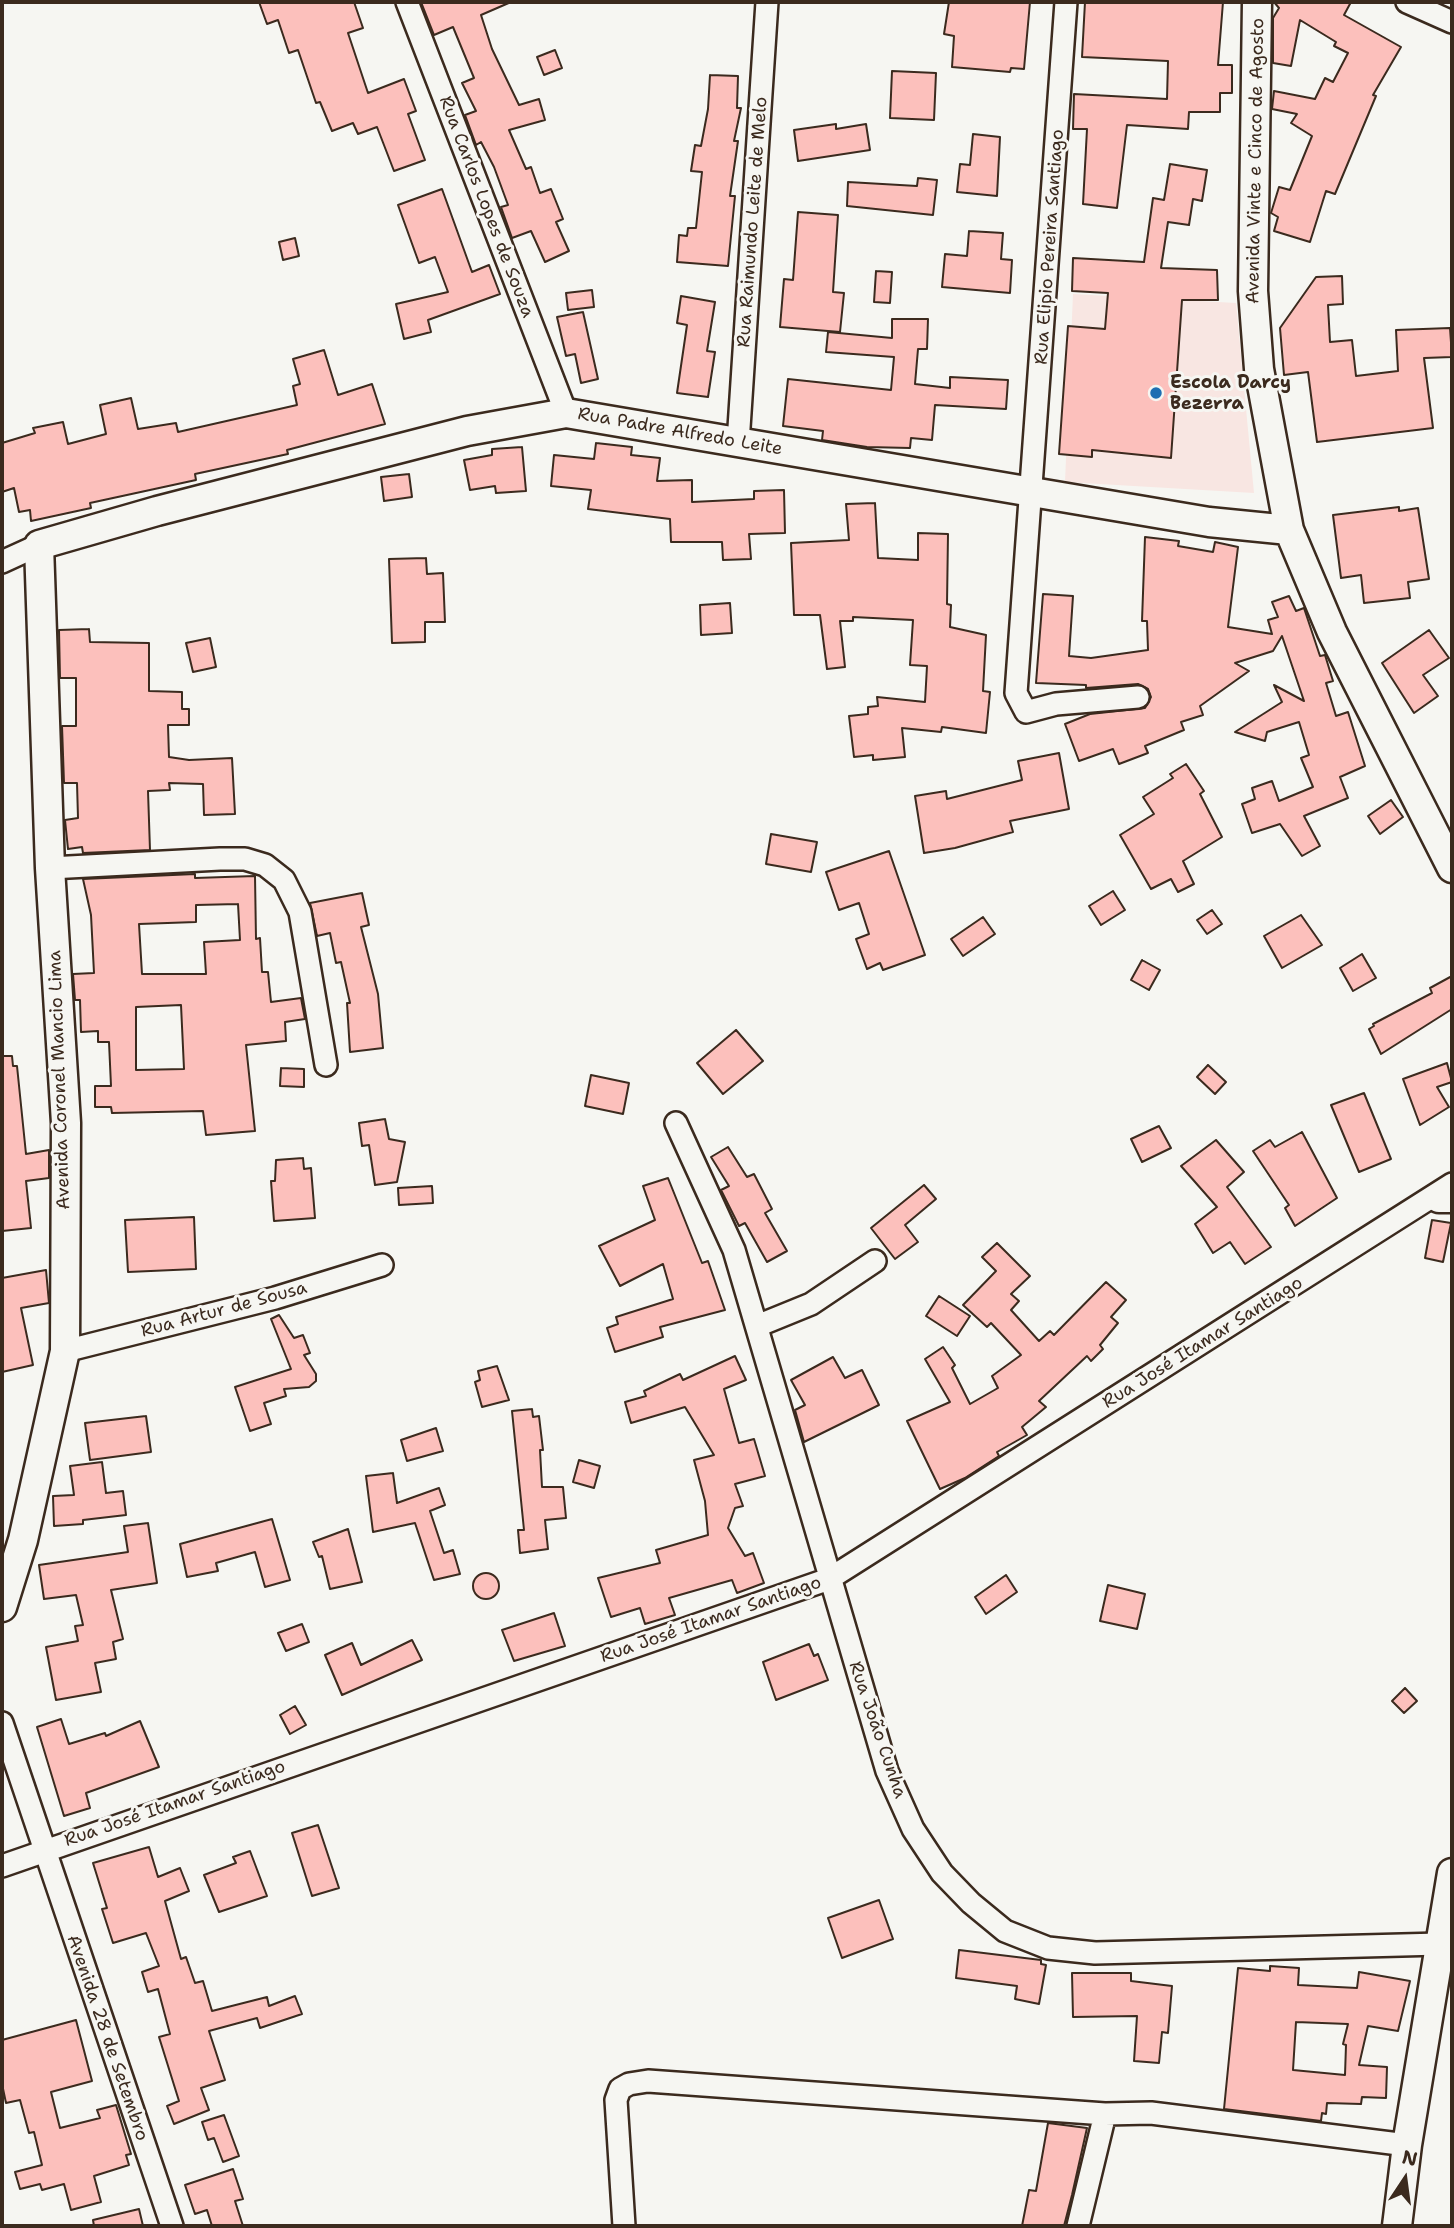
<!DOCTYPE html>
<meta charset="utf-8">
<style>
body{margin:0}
#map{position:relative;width:1454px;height:2228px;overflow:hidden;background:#f6f6f2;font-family:"Shantell Sans",sans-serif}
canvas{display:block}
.frame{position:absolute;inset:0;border:4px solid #3b2a1e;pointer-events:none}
.north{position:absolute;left:1370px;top:2144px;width:70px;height:70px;-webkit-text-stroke:5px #f6f6f2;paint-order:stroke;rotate:13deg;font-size:19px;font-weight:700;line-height:28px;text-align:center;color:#3b2a1e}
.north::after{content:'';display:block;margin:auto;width:24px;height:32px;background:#3b2a1e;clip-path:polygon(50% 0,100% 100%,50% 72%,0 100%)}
</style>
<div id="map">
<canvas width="1454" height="2228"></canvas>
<div class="frame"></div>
<div class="north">N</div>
</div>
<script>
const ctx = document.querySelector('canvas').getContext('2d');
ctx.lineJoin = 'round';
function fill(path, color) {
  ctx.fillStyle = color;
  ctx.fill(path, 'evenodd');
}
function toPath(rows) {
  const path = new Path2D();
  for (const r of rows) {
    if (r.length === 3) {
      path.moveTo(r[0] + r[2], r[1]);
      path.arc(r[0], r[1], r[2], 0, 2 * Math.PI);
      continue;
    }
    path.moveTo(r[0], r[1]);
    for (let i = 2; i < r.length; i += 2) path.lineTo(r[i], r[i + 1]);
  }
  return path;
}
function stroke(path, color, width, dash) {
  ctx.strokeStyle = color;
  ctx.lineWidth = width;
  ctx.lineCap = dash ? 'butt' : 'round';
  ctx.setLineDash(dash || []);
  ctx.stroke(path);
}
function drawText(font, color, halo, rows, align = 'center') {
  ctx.font = font + ' "Shantell Sans",sans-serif';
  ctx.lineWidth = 6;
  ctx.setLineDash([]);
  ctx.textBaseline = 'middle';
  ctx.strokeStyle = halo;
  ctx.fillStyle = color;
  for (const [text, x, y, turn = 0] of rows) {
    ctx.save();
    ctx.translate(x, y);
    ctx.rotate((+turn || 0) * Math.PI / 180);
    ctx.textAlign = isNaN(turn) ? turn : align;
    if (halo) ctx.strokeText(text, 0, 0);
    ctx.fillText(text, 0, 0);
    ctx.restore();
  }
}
fill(toPath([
 [1073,294,1236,303,1254,493,1065,482]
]), '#f8e6e2');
const building = toPath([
 [259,2,354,2,363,28,348,33,368,93,404,79,416,111,408,114,425,160,394,171,377,127,358,134,353,123,332,131,320,102,316,103,298,50,289,53,278,20,267,24,259,2],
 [421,2,511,2,481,15,492,49,519,105,539,99,545,120,509,130,526,169,531,167,540,193,551,189,563,219,556,222,569,251,545,262,531,231,512,238,501,207,508,205,494,167,481,142,476,145,465,115,476,111,462,83,474,78,453,27,434,35,421,2],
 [949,2,1030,2,1024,69,1011,68,1010,72,952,67,954,36,944,34,949,2],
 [1085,2,1223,2,1218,65,1232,65,1232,93,1220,93,1220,112,1189,112,1188,129,1127,125,1117,208,1083,204,1087,129,1073,129,1074,94,1167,99,1168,61,1082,57,1085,2],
 [1274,2,1351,2,1344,15,1401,47,1373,95,1376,96,1335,194,1326,191,1310,242,1274,231,1278,217,1271,213,1279,187,1290,190,1312,136,1291,123,1297,114,1272,109,1274,91,1315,99,1325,78,1333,82,1348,53,1334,46,1336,42,1300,20,1291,66,1273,63,1273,18,1279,8,1274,2],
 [555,50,562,68,544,75,537,57,555,50],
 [892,71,936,73,934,120,890,118,892,71],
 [710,75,738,76,737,108,741,108,734,141,738,141,730,196,735,196,728,266,677,262,679,235,687,236,688,228,696,228,702,172,691,171,695,145,701,146,708,109,710,75],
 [836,124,836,129,866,124,870,150,798,161,794,130,836,124],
 [973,134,1000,137,997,196,957,192,960,164,970,165,973,134],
 [1170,164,1207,170,1202,201,1193,199,1189,225,1168,222,1161,268,1217,270,1218,300,1182,300,1171,458,1092,450,1092,457,1059,454,1068,326,1105,329,1108,293,1072,291,1073,258,1144,262,1153,198,1164,200,1170,164],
 [918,178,937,180,933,215,847,206,848,182,917,186,918,178],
 [442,189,472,272,489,265,500,294,428,320,431,332,404,339,396,304,448,292,435,257,419,263,398,205,442,189],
 [798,212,838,215,833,292,844,293,840,332,780,327,784,279,793,280,798,212],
 [969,231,1003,233,1001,259,1012,260,1010,293,942,287,945,254,967,256,969,231],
 [295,238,299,256,283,260,279,242,295,238],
 [876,271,892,272,890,303,874,302,876,271],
 [1342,276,1343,304,1328,305,1330,342,1352,340,1356,376,1398,371,1396,330,1450,328,1452,357,1424,358,1433,428,1317,442,1308,372,1284,375,1280,328,1316,277,1342,276],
 [592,290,594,307,568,310,566,293,592,290],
 [681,296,715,302,707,351,715,352,708,397,677,393,687,325,677,323,681,296],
 [583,312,598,379,581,383,575,354,566,356,557,317,583,312],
 [892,319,928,319,927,349,918,349,915,384,950,388,950,377,1008,380,1006,409,935,405,932,440,911,438,910,448,867,447,822,440,823,431,783,426,788,379,891,390,894,357,826,352,828,332,892,338,892,319],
 [324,350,338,395,372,384,385,424,287,450,288,454,195,474,196,480,90,503,91,508,31,521,30,510,19,512,14,488,2,492,2,443,35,433,33,428,63,422,68,444,106,434,100,405,131,398,138,429,176,423,178,432,297,405,293,386,300,384,293,359,324,350],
 [596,443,632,447,631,455,660,458,657,481,692,480,692,502,754,499,754,491,784,490,785,533,749,534,751,559,723,560,722,542,671,542,670,519,588,509,591,490,551,486,554,455,594,459,596,443],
 [522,447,526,491,496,493,495,486,470,490,464,460,492,455,492,449,522,447],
 [409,474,412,497,384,501,381,477,409,474],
 [875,503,878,558,918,560,918,533,948,534,947,604,951,605,950,627,986,635,983,691,990,692,986,733,942,727,941,732,902,728,905,757,873,760,873,755,854,757,849,716,868,714,868,707,878,706,877,697,925,702,927,666,910,665,913,620,853,617,853,621,840,621,845,667,827,669,820,615,794,615,791,543,849,540,846,504,875,503],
 [1399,507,1399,511,1418,508,1429,579,1408,582,1410,598,1364,603,1361,575,1341,578,1333,515,1399,507],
 [1145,537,1179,541,1178,546,1213,552,1215,542,1238,547,1228,627,1272,634,1268,620,1278,617,1272,602,1289,596,1296,611,1304,608,1320,656,1325,655,1333,681,1326,683,1336,716,1348,712,1365,766,1340,777,1348,798,1304,816,1320,846,1302,856,1280,824,1252,833,1242,804,1255,799,1252,788,1272,781,1279,801,1313,787,1301,758,1309,755,1299,722,1267,732,1265,741,1235,732,1282,702,1274,685,1304,701,1282,636,1273,651,1235,663,1249,671,1200,706,1203,715,1181,722,1184,730,1145,746,1148,753,1119,764,1113,749,1079,761,1065,724,1090,714,1145,708,1151,697,1148,689,1138,684,1086,688,1086,685,1036,683,1043,594,1073,596,1069,656,1091,658,1148,650,1147,621,1142,621,1145,537],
 [426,558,427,574,443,573,445,622,425,622,425,642,392,643,389,559,426,558],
 [730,603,732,633,701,635,700,605,730,603],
 [89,629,90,642,149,643,149,691,182,692,182,709,189,709,189,725,168,725,169,757,189,760,232,758,235,814,204,815,203,784,169,783,170,790,148,791,150,850,83,853,82,847,68,849,65,820,78,818,77,783,64,783,62,726,76,726,76,678,60,678,59,630,89,629],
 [1429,630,1449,658,1423,675,1438,696,1414,713,1382,663,1429,630],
 [210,638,216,667,193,672,186,643,210,638],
 [1059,753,1069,809,1010,821,1013,832,955,848,924,853,915,796,946,791,947,799,1022,780,1018,761,1059,753],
 [1186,764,1204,791,1200,794,1222,837,1183,861,1194,884,1178,892,1171,879,1151,889,1120,835,1154,814,1143,797,1173,778,1170,774,1186,764],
 [1391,800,1403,817,1380,834,1368,816,1391,800],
 [771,834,817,842,811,872,766,864,771,834],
 [889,851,925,955,883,970,880,963,867,969,856,939,869,934,859,903,839,910,826,872,889,851],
 [195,874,195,878,255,876,256,939,260,938,262,972,268,972,271,1002,301,998,305,1019,285,1022,286,1041,246,1045,255,1131,206,1135,203,1111,112,1113,111,1107,95,1107,95,1086,111,1086,109,1042,98,1042,98,1031,81,1032,80,1000,75,1000,73,974,94,973,91,915,83,879,195,874],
 [238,904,240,940,204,942,206,974,142,974,139,924,196,922,196,905,238,904],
 [181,1005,184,1069,136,1070,136,1007,181,1005],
 [1113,891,1125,910,1101,925,1089,906,1113,891],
 [362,893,369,925,361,927,378,994,383,1048,350,1052,347,1003,350,1003,341,962,336,963,330,933,317,936,310,903,362,893],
 [1212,910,1222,924,1207,934,1197,920,1212,910],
 [1301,915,1322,945,1282,968,1264,936,1301,915],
 [983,917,995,934,963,956,951,939,983,917],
 [1362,954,1376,978,1353,991,1340,968,1362,954],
 [1142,960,1160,970,1149,990,1131,980,1142,960],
 [1452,976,1452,1009,1381,1054,1369,1029,1374,1026,1373,1024,1432,993,1430,988,1452,976],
 [736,1030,763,1061,723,1094,697,1063,736,1030],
 [2,1056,12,1056,13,1066,17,1066,26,1154,49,1150,49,1178,26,1181,31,1228,2,1231,2,1056],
 [1447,1063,1452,1082,1437,1087,1449,1107,1420,1125,1403,1079,1447,1063],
 [1208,1065,1226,1082,1215,1094,1197,1077,1208,1065],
 [281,1068,304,1069,304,1087,280,1086,281,1068],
 [591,1075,629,1083,623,1114,585,1106,591,1075],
 [1364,1093,1391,1159,1359,1172,1331,1105,1364,1093],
 [385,1119,389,1139,405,1142,397,1182,375,1185,369,1145,362,1146,359,1123,385,1119],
 [1159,1126,1171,1148,1142,1162,1131,1139,1159,1126],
 [1302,1132,1337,1198,1295,1226,1285,1208,1289,1205,1253,1151,1270,1140,1275,1147,1302,1132],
 [1216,1140,1244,1172,1227,1187,1271,1247,1245,1264,1230,1242,1213,1253,1195,1224,1217,1207,1181,1166,1216,1140],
 [728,1147,747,1177,754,1174,772,1209,765,1213,787,1251,767,1262,745,1223,739,1226,721,1190,729,1186,711,1157,728,1147],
 [303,1158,304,1169,311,1168,315,1218,274,1221,271,1181,275,1181,276,1160,303,1158],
 [668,1178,702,1263,708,1261,725,1310,660,1327,663,1337,615,1352,607,1328,618,1324,616,1317,673,1299,663,1264,620,1286,599,1246,655,1220,643,1186,668,1178],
 [924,1185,936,1199,905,1225,918,1242,895,1259,871,1228,924,1185],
 [432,1186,433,1203,399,1205,398,1188,432,1186],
 [194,1217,196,1269,128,1272,125,1220,194,1217],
 [1432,1220,1451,1223,1443,1262,1425,1258,1432,1220],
 [997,1243,1030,1276,1011,1294,1019,1301,1011,1310,1039,1341,1050,1331,1054,1335,1106,1282,1126,1300,1111,1317,1118,1323,1100,1345,1103,1349,1091,1361,1087,1356,1039,1401,1046,1407,1022,1427,1027,1435,997,1452,999,1456,965,1478,940,1489,907,1421,950,1402,925,1359,943,1347,955,1365,952,1368,970,1404,998,1388,992,1376,1021,1355,991,1323,987,1327,963,1305,996,1271,982,1257,997,1243],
 [46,1270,49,1303,21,1308,33,1365,2,1372,2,1278,46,1270],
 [939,1296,970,1316,957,1336,926,1316,939,1296],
 [279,1315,294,1338,303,1335,310,1353,304,1355,316,1374,316,1381,309,1387,284,1389,286,1396,264,1403,271,1424,250,1431,235,1387,291,1369,271,1319,279,1315],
 [735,1356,746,1380,724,1389,739,1443,754,1439,765,1476,735,1484,743,1506,735,1508,728,1528,745,1556,753,1553,764,1583,737,1593,732,1580,669,1598,675,1615,645,1624,640,1608,611,1617,598,1578,660,1563,656,1550,708,1535,705,1501,694,1460,714,1455,685,1407,631,1423,625,1402,646,1396,644,1391,680,1374,683,1380,735,1356],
 [833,1357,845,1378,862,1370,879,1405,804,1442,795,1410,805,1405,791,1380,833,1357],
 [497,1366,509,1400,482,1407,475,1382,480,1380,478,1371,497,1366],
 [532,1409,533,1417,539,1416,543,1450,540,1450,542,1487,563,1487,566,1518,545,1520,548,1549,520,1553,518,1530,524,1530,512,1411,532,1409],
 [146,1416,151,1452,90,1460,85,1423,146,1416],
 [436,1428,443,1451,407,1461,401,1440,436,1428],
 [579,1460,600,1466,594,1488,573,1482,579,1460],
 [102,1462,106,1493,123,1491,126,1515,83,1520,83,1524,54,1526,53,1496,74,1495,70,1466,102,1462],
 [393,1473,397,1503,439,1488,445,1505,430,1511,444,1553,453,1550,460,1574,434,1580,415,1523,373,1532,366,1476,393,1473],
 [272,1519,290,1580,265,1587,255,1552,216,1563,218,1571,187,1577,180,1544,272,1519],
 [148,1523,157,1583,111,1590,123,1639,113,1642,116,1659,95,1663,101,1692,56,1700,46,1647,78,1641,75,1626,83,1625,76,1595,44,1599,39,1565,128,1552,124,1526,148,1523],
 [348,1529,362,1582,330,1589,322,1556,319,1557,313,1542,348,1529],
 [486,1586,13],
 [1006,1575,1017,1592,986,1614,975,1597,1006,1575],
 [1108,1585,1145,1594,1137,1629,1100,1621,1108,1585],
 [554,1613,565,1646,514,1661,502,1630,554,1613],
 [302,1624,309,1642,286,1651,278,1633,302,1624],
 [412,1640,422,1660,342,1695,325,1655,352,1643,361,1665,412,1640],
 [809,1644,814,1656,818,1654,828,1680,776,1700,763,1662,809,1644],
 [1405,1688,1417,1701,1404,1713,1392,1701,1405,1688],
 [295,1706,306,1725,290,1734,280,1715,295,1706],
 [61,1719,69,1744,105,1733,106,1736,140,1721,159,1767,86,1793,90,1808,64,1816,37,1727,61,1719],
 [318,1825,339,1888,312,1896,292,1833,318,1825],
 [149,1847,158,1877,180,1868,189,1891,165,1901,181,1959,186,1957,195,1983,203,1981,212,2011,267,1997,269,2006,295,1996,302,2014,260,2028,257,2018,209,2031,225,2080,201,2088,209,2110,174,2124,167,2106,179,2101,159,2037,170,2034,158,1989,148,1992,142,1972,159,1966,146,1933,113,1943,102,1909,107,1908,93,1863,149,1847],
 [250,1851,267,1896,219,1912,204,1875,236,1863,233,1857,250,1851],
 [879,1900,893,1939,842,1958,828,1918,879,1900],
 [959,1950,1041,1960,1041,1964,1046,1965,1039,2004,1015,1999,1017,1986,956,1978,959,1950],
 [1270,1966,1299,1968,1298,1985,1357,1988,1359,1972,1410,1981,1398,2031,1368,2026,1359,2065,1387,2067,1386,2098,1362,2097,1361,2104,1327,2103,1326,2114,1322,2113,1321,2121,1224,2109,1238,1968,1270,1971,1270,1966],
 [1296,2022,1348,2024,1343,2044,1346,2045,1345,2075,1293,2070,1296,2022],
 [1072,1973,1131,1973,1131,1981,1172,1986,1168,2033,1162,2032,1159,2063,1134,2061,1137,2016,1073,2017,1072,1973],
 [76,2020,92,2081,51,2092,60,2128,100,2118,97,2110,116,2105,131,2154,126,2155,129,2165,94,2176,101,2202,71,2210,64,2184,42,2190,40,2184,20,2189,15,2172,42,2165,34,2132,29,2133,20,2100,6,2103,2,2084,2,2040,76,2020],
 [224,2115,239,2156,223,2162,214,2138,208,2140,202,2122,224,2115],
 [1048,2123,1087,2128,1072,2195,1064,2226,1022,2226,1029,2190,1036,2191,1048,2123],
 [233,2169,243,2199,235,2201,243,2226,212,2226,207,2210,195,2214,185,2185,233,2169],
 [139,2209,143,2226,94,2226,93,2220,139,2209]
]);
fill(building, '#fcc0bc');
stroke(building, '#3b2a1e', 2);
const street = toPath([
 [407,2,566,413],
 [1066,2,1016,693,1026,712,1056,704,1138,697],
 [1407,2,1452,22],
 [738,443,767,2],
 [2,562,39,545],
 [50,868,220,859,245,859,265,865,284,880,300,912,326,1065],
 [676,1123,734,1250,887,1771,913,1829,942,1873,971,1903,1005,1931,1048,1948,1095,1953,1440,1944],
 [757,1326,811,1304,875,1261],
 [65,1351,275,1298,382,1265],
 [2,1723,172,2226],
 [2,1866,829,1579,1452,1184],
 [624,2226,616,2100,620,2089,629,2084,648,2081,1105,2114],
 [1078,2226,1105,2114,1151,2113,1407,2145]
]);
const secondary = toPath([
 [1257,2,1253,291,1259,369,1289,530,1332,632,1452,868],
 [1439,1198,1452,1198],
 [2,1607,23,1540,65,1351,66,1123,50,868,39,545,157,511,467,431,566,413,1209,522,1289,530],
 [1397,2226,1407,2145,1452,1873]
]);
stroke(street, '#3b2a1e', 26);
stroke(secondary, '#3b2a1e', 33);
stroke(street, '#f6f6f2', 21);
stroke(secondary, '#f6f6f2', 28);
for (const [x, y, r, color] of [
 [1156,393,7,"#1f6fb2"]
]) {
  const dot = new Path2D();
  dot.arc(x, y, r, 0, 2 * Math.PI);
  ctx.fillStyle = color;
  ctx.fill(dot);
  stroke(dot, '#f6f6f2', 2.5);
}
drawText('18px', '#3b2a1e', '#f6f6f2', [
 ["Avenida Vinte e Cinco de Agosto",1256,161,-89],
 ["Rua Carlos Lopes de Souza",486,207,69],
 ["Rua Raimundo Leite de Melo",753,222,-86],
 ["Rua Elipio Pereira Santiago",1050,247,-86],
 ["Rua Padre Alfredo Leite",680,432,10],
 ["Avenida Coronel Mancio Lima",60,1080,-92],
 ["Rua Artur de Sousa",224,1310,-15],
 ["Rua José Itamar Santiago",1203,1343,-32],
 ["Rua José Itamar Santiago",711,1620,-19],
 ["Rua João Cunha",877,1730,71],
 ["Rua José Itamar Santiago",175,1804,-19],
 ["Avenida 28 de Setembro",107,2038,71]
]);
drawText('bold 18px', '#3b2a1e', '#f6f6f2', [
 ["Escola Darcy",1170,383],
 ["Bezerra",1170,404]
], 'left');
</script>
